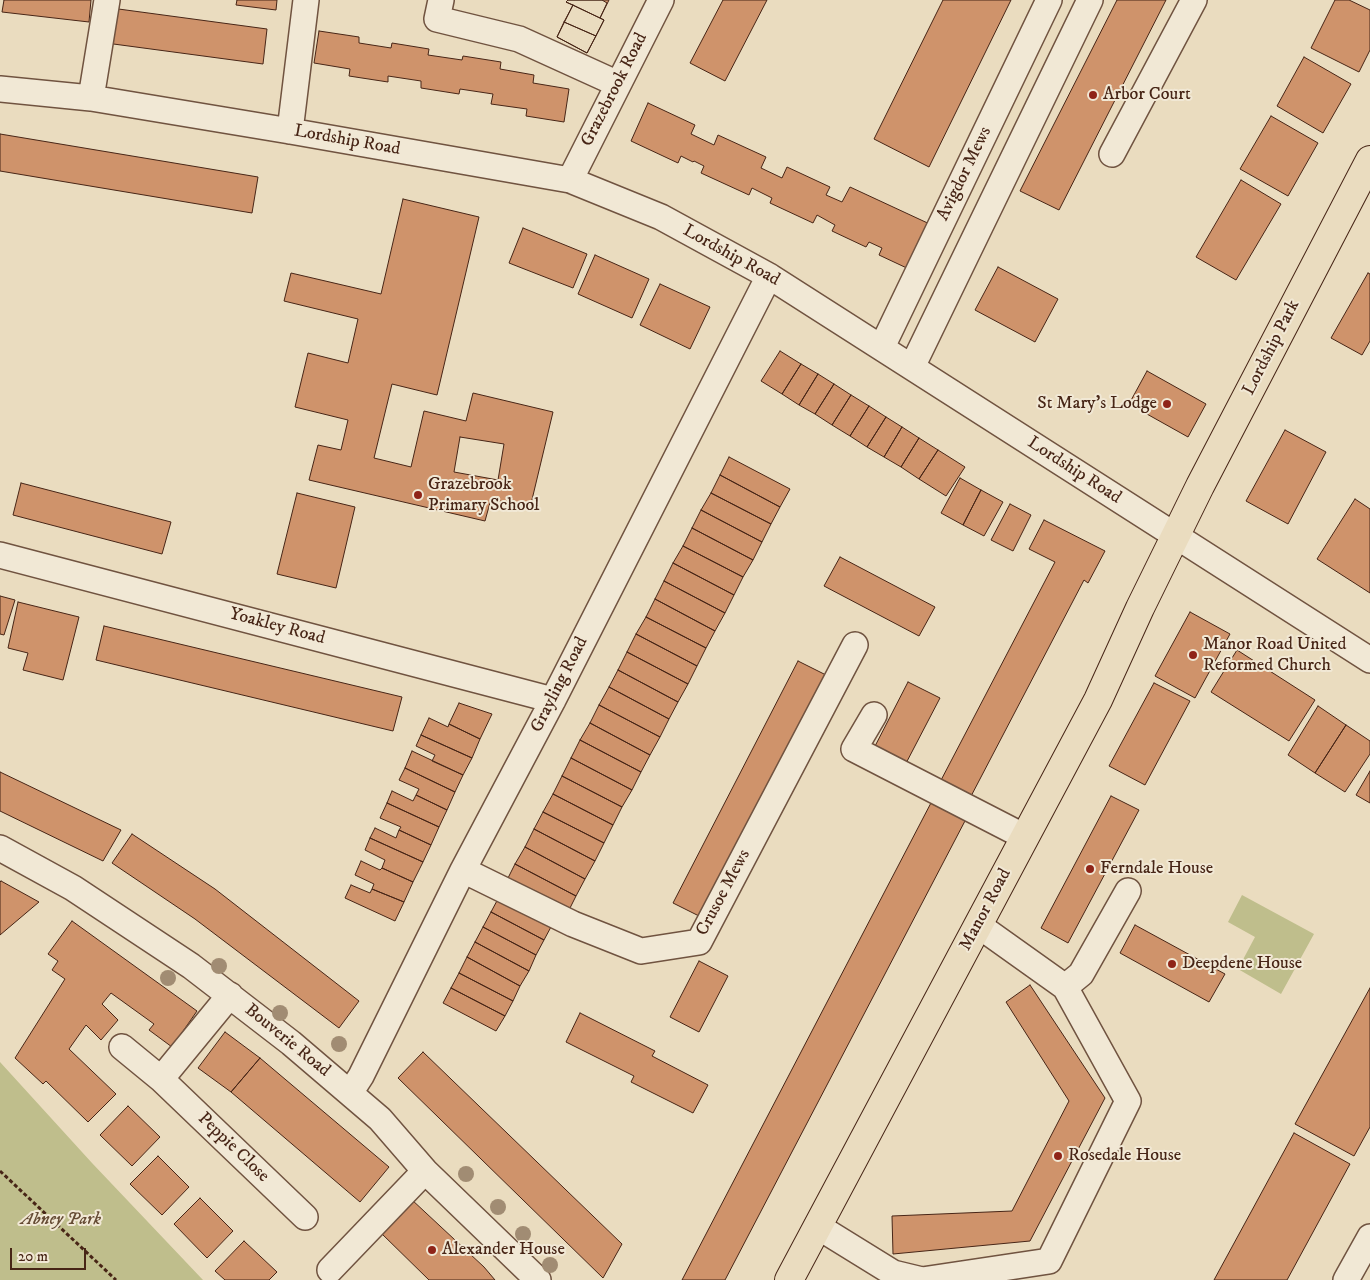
<!DOCTYPE html>
<style>
body{margin:0}
#map{position:relative;width:1370px;height:1280px;overflow:hidden;background:#eadcbf;font-family:"IM FELL DW Pica",serif}
canvas{display:block}
.scale{position:absolute;left:10px;top:1248px;width:76px;height:22px;box-sizing:border-box;border:2px solid #472516;border-top:0;padding-left:6px;font-size:15px;line-height:18px;white-space:nowrap;color:#472516;-webkit-text-stroke:4px #f1e8d5;paint-order:stroke}
</style>
<div id="map">
<canvas width="1370" height="1280"></canvas>
<div class="scale">20 m</div>
</div>
<script>
const ctx = document.querySelector('canvas').getContext('2d');
ctx.lineJoin = 'round';
function fill(path, color) {
  ctx.fillStyle = color;
  ctx.fill(path, 'evenodd');
}
function toPath(rows) {
  const path = new Path2D();
  for (const r of rows) {
    path.moveTo(r[0], r[1]);
    for (let i = 2; i < r.length; i += 2) path.lineTo(r[i], r[i + 1]);
  }
  return path;
}
function stroke(path, color, width, dash) {
  ctx.strokeStyle = color;
  ctx.lineWidth = width;
  ctx.lineCap = dash ? 'butt' : 'round';
  ctx.setLineDash(dash || []);
  ctx.stroke(path);
}
function drawText(font, color, halo, rows, align = 'center') {
  ctx.font = font + ' "IM FELL DW Pica",serif';
  ctx.lineWidth = 4;
  ctx.setLineDash([]);
  ctx.textBaseline = 'middle';
  ctx.strokeStyle = halo;
  ctx.fillStyle = color;
  for (const [text, x, y, turn = 0] of rows) {
    ctx.save();
    ctx.translate(x, y);
    ctx.rotate((+turn || 0) * Math.PI / 180);
    ctx.textAlign = isNaN(turn) ? turn : align;
    if (halo) ctx.strokeText(text, 0, 0);
    ctx.fillText(text, 0, 0);
    ctx.restore();
  }
}
fill(toPath([
 [1242,895,1314,934,1281,994,1238,969,1255,937,1228,922],
 [0,1062,92,1163,203,1280,0,1280]
]), '#bfbe8c');
const building = toPath([
 [4,0,91,0,89,22,2,12,4,0],
 [237,0,277,0,276,10,236,5,237,0],
 [568,0,609,0,600,18,604,20,587,53,557,37,573,5,566,2,568,0],
 [568,0,602,0,607,3,600,18,566,2,568,0],
 [723,0,767,0,725,81,690,63,723,0],
 [943,0,1011,0,929,167,874,139,943,0],
 [1117,0,1166,0,1059,210,1020,191,1117,0],
 [1335,0,1349,0,1370,10,1370,50,1359,72,1311,48,1335,0],
 [573,5,604,20,596,36,564,22,573,5],
 [111,8,267,29,263,64,106,43,111,8],
 [564,22,596,36,587,53,557,37,564,22],
 [319,31,359,37,359,43,391,48,392,43,429,49,428,55,462,60,463,56,501,62,500,69,534,75,533,83,569,89,564,122,526,116,527,109,491,104,493,94,460,89,459,94,421,88,421,81,388,76,388,82,349,76,350,69,314,63,319,31],
 [1304,57,1351,84,1323,133,1277,106,1304,57],
 [648,103,695,125,691,134,714,145,718,135,766,157,761,168,782,178,787,167,830,187,826,195,842,202,850,187,934,226,911,270,879,255,882,248,869,242,866,247,832,231,835,225,817,215,813,223,770,203,772,198,752,188,749,195,701,173,704,166,694,161,693,162,681,156,678,163,631,141,648,103],
 [1271,116,1318,143,1288,196,1240,169,1271,116],
 [0,134,258,177,252,213,0,171,0,134],
 [1241,180,1281,204,1236,280,1196,257,1241,180],
 [403,199,479,217,437,395,392,384,374,458,411,467,424,411,466,421,473,393,553,412,530,508,491,499,485,521,309,480,318,445,341,450,348,420,295,407,308,353,348,363,358,319,284,301,291,273,381,294,403,199],
 [460,437,504,444,498,480,454,472,460,437],
 [523,228,587,254,573,288,509,263,523,228],
 [595,255,649,279,632,318,578,294,595,255],
 [998,267,1058,299,1035,342,975,310,998,267],
 [1368,273,1370,274,1370,341,1362,355,1331,338,1368,273],
 [660,284,710,307,690,349,640,325,660,284],
 [780,351,801,364,782,394,761,381,780,351],
 [801,364,818,374,799,405,782,394,801,364],
 [1147,371,1206,404,1188,437,1129,404,1147,371],
 [818,374,834,384,815,414,799,405,818,374],
 [834,384,851,395,832,425,815,414,834,384],
 [851,395,869,406,850,436,832,425,851,395],
 [869,406,886,417,867,447,850,436,869,406],
 [886,417,902,427,884,457,867,447,886,417],
 [902,427,919,438,901,467,884,457,902,427],
 [1285,430,1326,452,1288,524,1246,501,1285,430],
 [919,438,938,450,919,479,901,467,919,438],
 [938,450,965,467,946,496,919,479,938,450],
 [729,457,790,489,780,507,720,475,729,457],
 [720,475,780,507,771,524,711,493,720,475],
 [960,478,981,490,963,525,941,513,960,478],
 [21,483,171,522,162,554,13,515,21,483],
 [981,490,1003,502,984,536,963,525,981,490],
 [297,493,355,507,336,588,277,574,297,493],
 [711,493,771,524,762,542,701,510,711,493],
 [1355,499,1370,509,1370,593,1317,559,1355,499],
 [1010,504,1031,515,1013,551,991,540,1010,504],
 [701,510,762,542,753,560,692,528,701,510],
 [1044,520,1105,551,1088,583,1084,580,969,800,939,784,1055,562,1029,549,1044,520],
 [692,528,753,560,743,577,683,546,692,528],
 [683,546,743,577,734,595,673,563,683,546],
 [840,557,935,607,919,636,824,586,840,557],
 [673,563,734,595,725,613,664,581,673,563],
 [664,581,725,613,715,631,655,599,664,581],
 [0,596,15,600,4,635,0,634,0,596],
 [655,599,715,631,706,648,646,617,655,599],
 [18,602,79,617,63,680,23,670,28,653,8,648,18,602],
 [1190,612,1230,634,1195,698,1155,676,1190,612],
 [646,617,706,648,697,666,636,634,646,617],
 [104,626,402,697,393,731,96,660,104,626],
 [636,634,697,666,688,684,627,652,636,634],
 [1237,650,1315,700,1289,741,1211,692,1237,650],
 [627,652,688,684,678,702,618,670,627,652],
 [798,661,826,675,701,917,673,903,798,661],
 [618,670,678,702,669,719,609,687,618,670],
 [908,682,940,698,903,769,872,752,908,682],
 [1154,683,1190,701,1145,785,1109,766,1154,683],
 [609,687,669,719,660,737,599,705,609,687],
 [459,703,492,714,480,739,449,724,459,703],
 [599,705,660,737,650,755,590,723,599,705],
 [1318,706,1346,725,1315,773,1288,755,1318,706],
 [429,718,448,727,449,724,480,739,472,758,421,735,429,718],
 [590,723,650,755,641,772,580,740,590,723],
 [1346,725,1370,741,1370,754,1345,792,1315,773,1346,725],
 [421,735,472,758,463,775,432,761,435,755,416,746,421,735],
 [580,740,641,772,632,790,571,758,580,740],
 [412,751,463,775,455,792,405,768,412,751],
 [571,758,632,790,622,807,562,776,571,758],
 [405,768,455,792,447,810,416,795,419,789,399,780,405,768],
 [1370,771,1370,803,1356,795,1370,771],
 [0,772,121,830,103,861,0,811,0,772],
 [562,776,622,807,613,825,553,794,562,776],
 [392,791,413,801,416,795,447,810,439,827,387,803,392,791],
 [553,794,613,825,604,843,543,812,553,794],
 [1111,796,1139,810,1068,943,1041,928,1111,796],
 [932,801,966,819,725,1280,682,1280,932,801],
 [387,803,439,827,431,845,399,830,401,827,380,818,387,803],
 [543,812,604,843,595,861,534,829,543,812],
 [375,828,396,838,399,830,431,845,423,862,370,838,375,828],
 [534,829,595,861,585,879,525,847,534,829],
 [132,834,215,889,359,1001,339,1028,195,919,112,863,132,834],
 [370,838,423,862,413,882,382,868,385,860,365,850,370,838],
 [525,847,585,879,576,896,515,864,525,847],
 [361,861,380,870,382,868,413,882,404,902,372,889,374,884,355,875,361,861],
 [515,864,576,896,567,914,506,882,515,864],
 [1,881,39,902,0,935,0,882,1,881],
 [351,885,370,893,372,889,404,902,395,921,345,898,351,885],
 [499,897,552,925,544,940,491,912,499,897],
 [491,912,544,940,536,955,483,927,491,912],
 [72,921,197,1011,172,1047,149,1030,154,1024,111,993,102,1004,118,1020,101,1040,86,1025,69,1049,116,1094,88,1122,46,1081,43,1084,15,1058,65,979,52,970,58,961,48,954,72,921],
 [1135,925,1225,974,1209,1002,1120,953,1135,925],
 [483,927,536,955,529,971,475,942,483,927],
 [475,942,529,971,520,986,467,957,475,942],
 [467,957,520,986,513,1001,459,973,467,957],
 [699,961,728,976,699,1032,670,1017,699,961],
 [459,973,513,1001,505,1016,451,988,459,973],
 [1030,985,1105,1098,1030,1241,893,1254,892,1216,1012,1211,1069,1101,1006,1002,1030,985],
 [451,988,505,1016,496,1031,443,1003,451,988],
 [1370,988,1370,1127,1354,1156,1295,1124,1370,988],
 [580,1013,655,1051,652,1056,708,1085,693,1113,631,1082,634,1076,566,1042,580,1013],
 [225,1032,260,1058,231,1092,198,1068,225,1032],
 [423,1052,622,1244,603,1278,398,1078,423,1052],
 [260,1058,389,1167,360,1202,231,1092,260,1058],
 [128,1106,160,1137,132,1166,100,1135,128,1106],
 [1294,1133,1350,1164,1287,1280,1214,1280,1294,1133],
 [158,1156,189,1187,162,1215,130,1184,158,1156],
 [200,1198,233,1231,207,1258,174,1224,200,1198],
 [411,1199,484,1267,495,1280,429,1280,380,1232,411,1199],
 [244,1241,277,1272,269,1280,225,1280,215,1271,244,1241]
]);
fill(building, '#cf936b');
stroke(building, '#472516', 1);
const minor = toPath([
 [441,0,437,19,519,39,618,84],
 [0,89,91,98,290,131,570,180,661,217,769,276,1370,660],
 [91,98,107,0],
 [290,131,306,0],
 [1112,154,1194,0],
 [570,180,661,0],
 [882,347,1049,0],
 [912,367,1090,0],
 [0,555,553,700],
 [874,715,854,749,1025,837],
 [0,848,73,888,191,966,291,1043,380,1119,425,1171,538,1280],
 [463,870,573,924,641,951,699,942,855,645],
 [1065,987,1081,974,1128,891],
 [122,1047,161,1079,305,1217],
 [161,1079,230,995],
 [350,1093,361,1076,463,870,553,700,769,276],
 [817,1226,893,1273,922,1280,1049,1261,1128,1101,1065,987,978,925],
 [330,1270,425,1171],
 [1346,1280,1370,1237]
]);
const major = toPath([
 [789,1280,1098,700,1140,608,1200,486,1370,160]
]);
stroke(minor, '#705340', 28);
stroke(major, '#472516', 30);
stroke(toPath([
 [0,1171,116,1280]
]), '#472516', 3, [4, 2.5]);
stroke(minor, '#f1e8d5', 25);
stroke(major, '#eadcbf', 28);
ctx.fillStyle = '#a18c73';
for (const [x, y] of [
 [219,966],
 [168,978],
 [280,1013],
 [339,1044],
 [466,1174],
 [498,1207],
 [523,1234],
 [550,1265]
]) {
  ctx.beginPath();
  ctx.arc(x, y, 8, 0, 2 * Math.PI);
  ctx.fill();
}
for (const [x, y, r, color] of [
 [1093,95,5,"#8f2418"],
 [1167,404,5,"#8f2418"],
 [418,495,5,"#8f2418"],
 [1193,655,5,"#8f2418"],
 [1090,869,5,"#8f2418"],
 [1172,964,5,"#8f2418"],
 [1058,1156,5,"#8f2418"],
 [432,1250,5,"#8f2418"]
]) {
  const dot = new Path2D();
  dot.arc(x, y, r, 0, 2 * Math.PI);
  ctx.fillStyle = color;
  ctx.fill(dot);
  stroke(dot, '#f1e8d5', 2);
}
drawText('18px', '#472516', '#f1e8d5', [
 ["Grazebrook Road",615,90,-63],
 ["Lordship Road",347,141,10],
 ["Avigdor Mews",965,174,-64],
 ["Lordship Road",731,256,29],
 ["Lordship Park",1272,348,-63],
 ["Lordship Road",1074,471,33],
 ["Yoakley Road",277,627,15],
 ["Grayling Road",560,685,-63],
 ["Crusoe Mews",724,893,-62],
 ["Manor Road",986,910,-62],
 ["Bouverie Road",287,1041,39],
 ["Peppie Close",233,1148,44]
]);
drawText('18px', '#472516', '#f1e8d5', [
 ["Arbor Court",1103,95],
 ["St Mary's Lodge",1157,404,"right"],
 ["Grazebrook",428,485],
 ["Primary School",428,506],
 ["Manor Road United",1203,645],
 ["Reformed Church",1203,666],
 ["Ferndale House",1100,869],
 ["Deepdene House",1182,964],
 ["Rosedale House",1068,1156],
 ["Alexander House",442,1250]
], 'left');
drawText('italic 18px', '#654b34', '#f1e8d5', [
 ["Abney Park",61,1220]
]);
</script>
